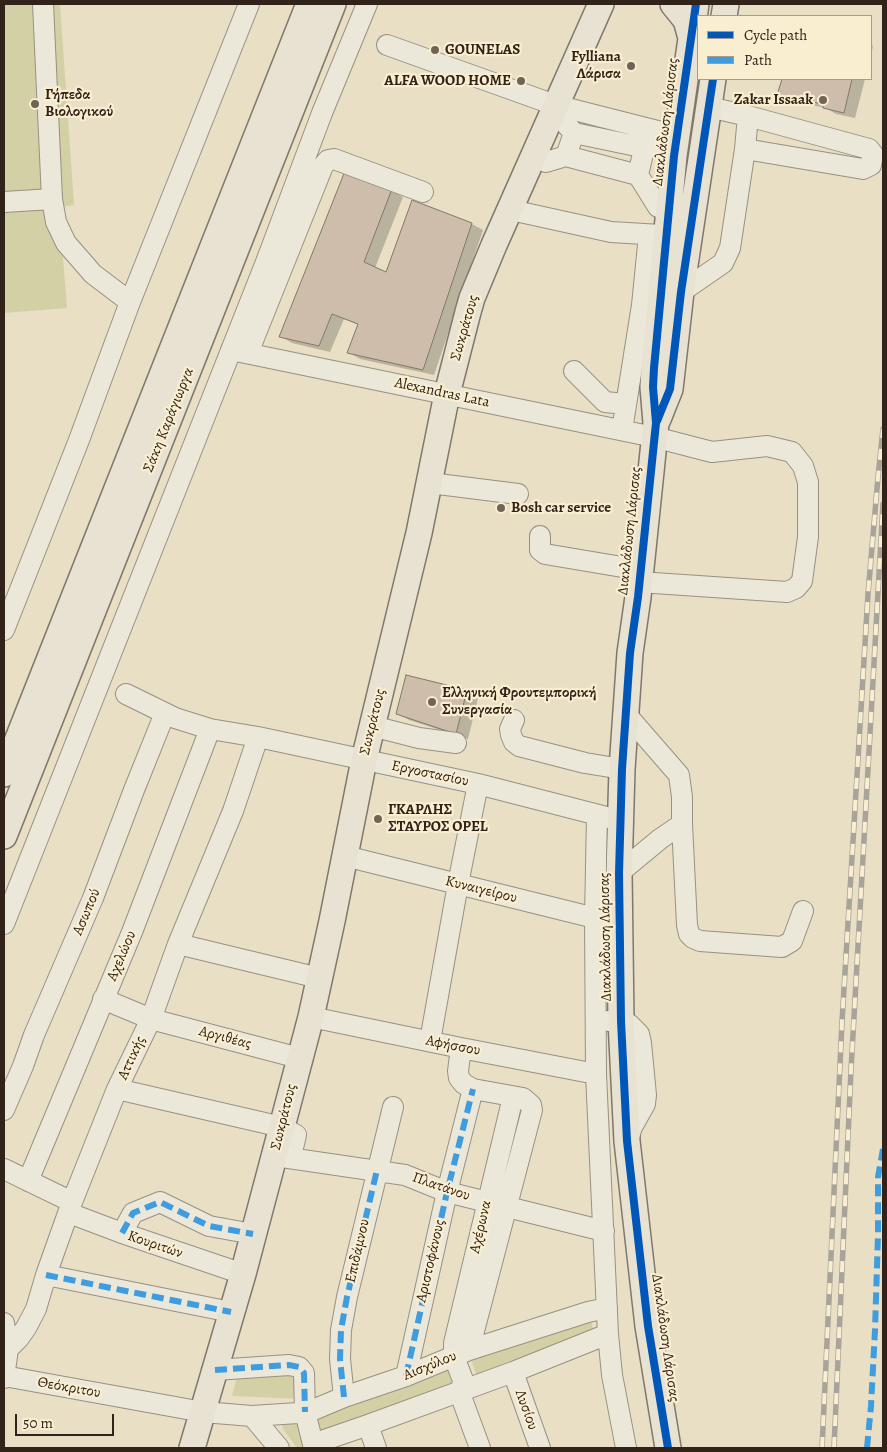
<!DOCTYPE html>
<meta charset="utf-8">
<style>
body{margin:0}
#map{position:relative;width:887px;height:1452px;overflow:hidden;background:#e8dfc5;font-family:Alegreya,serif}
canvas{display:block}
.frame{position:absolute;inset:0;border:5px solid #31221a;pointer-events:none}
.legend{position:absolute;left:697px;top:15px;width:175px;height:65px;box-sizing:border-box;background:#f9eed0;border:1px solid #a99c87;margin:0;padding:6px 9px;list-style:none;font-size:15px;color:#31221a}
.legend li{display:flex;align-items:center;gap:10px;height:25px}
.legend b{width:25px;border:1px solid #a99c87}
.scale{position:absolute;left:15px;top:1414px;width:99px;height:22px;box-sizing:border-box;border:2px solid #31221a;border-top:0;padding-left:6px;font-size:15px;line-height:18px;white-space:nowrap;color:#31221a;-webkit-text-stroke:4px #f9eed0;paint-order:stroke}
</style>
<div id="map">
<canvas width="887" height="1452"></canvas>
<div class="frame"></div>
<ul class="legend">
<li><b style="height:6px;background:#0057b8"></b>Cycle path</li>
<li><b style="height:6px;background:#3e9cdf"></b>Path</li>
</ul>
<div class="scale">50 m</div>
</div>
<script>
const ctx = document.querySelector('canvas').getContext('2d');
ctx.lineJoin = 'round';
function fill(path, color) {
  ctx.fillStyle = color;
  ctx.fill(path, 'evenodd');
}
function toPath(rows) {
  const path = new Path2D();
  for (const r of rows) {
    path.moveTo(r[0], r[1]);
    for (let i = 2; i < r.length; i += 2) path.lineTo(r[i], r[i + 1]);
  }
  return path;
}
function stroke(path, color, width, dash) {
  ctx.strokeStyle = color;
  ctx.lineWidth = width;
  ctx.lineCap = dash ? 'butt' : 'round';
  ctx.setLineDash(dash || []);
  ctx.stroke(path);
}
function drawText(font, color, halo, rows, align = 'center') {
  ctx.font = font + ' Alegreya,serif';
  ctx.lineWidth = 4.5;
  ctx.setLineDash([]);
  ctx.textBaseline = 'middle';
  ctx.strokeStyle = halo;
  ctx.fillStyle = color;
  for (const [text, x, y, turn = 0] of rows) {
    ctx.save();
    ctx.translate(x, y);
    ctx.rotate((+turn || 0) * Math.PI / 180);
    ctx.textAlign = isNaN(turn) ? turn : align;
    if (halo) ctx.strokeText(text, 0, 0);
    ctx.fillText(text, 0, 0);
    ctx.restore();
  }
}
fill(toPath([
 [4,4,60,4,74,205,59,207,67,308,4,313],
 [590,1315,594,1334,477,1377,471,1359],
 [454,1364,460,1383,321,1434,315,1417],
 [293,1370,301,1399,232,1396,238,1373],
 [297,1420,310,1448,297,1448,283,1429,282,1426,285,1423]
]), '#d3d0a5');
fill(toPath([
 [871,45,873,46,871,56],
 [783,79,865,79,855,118,836,114,826,108,790,101,779,95],
 [391,190,403,197,375,268,386,273,413,201,472,224,483,230,434,375,360,359,348,352,359,325,344,319,330,352,292,343,280,336],
 [466,691,478,698,468,739,409,720,397,713]
]), '#0003');
const building = toPath([
 [782,79,852,79,844,113,823,108,823,104,777,95,782,79],
 [345,171,392,189,364,262,386,272,412,200,472,223,423,370,347,353,358,324,332,314,319,346,279,337,345,171],
 [406,675,467,690,456,734,396,714,406,675]
]);
fill(building, '#cebdab');
stroke(building, '#80786b', 1);
const minor = toPath([
 [43,4,52,199,56,222,66,243,93,274,130,302],
 [387,45,555,105,677,136],
 [574,133,646,148],
 [745,149,863,169,871,165,873,154,869,149,748,116],
 [566,156,638,175],
 [546,162,566,156,574,133,564,122],
 [4,202,52,199],
 [658,207,638,175,644,149,663,145],
 [511,210,611,232,661,235],
 [681,292,723,263,730,248,745,149,748,116,709,107],
 [231,350,654,437,712,452,767,446,792,452,803,466,808,482,808,537,802,581,796,588,787,592,639,582],
 [248,353,323,166,328,160,334,159,423,192],
 [574,371,605,402,626,404],
 [622,430,642,305,649,235],
 [430,483,518,494],
 [540,536,540,550,545,554,640,570],
 [4,630,79,440,130,302,249,4],
 [126,694,175,718,210,729,258,737,478,784,610,818],
 [514,720,510,729,511,735,514,742,519,746,585,763,622,769],
 [372,726,419,738,456,743],
 [597,815,595,918,596,1074,608,1334,612,1375,626,1448],
 [682,824,687,925,689,934,693,938,700,941,782,947,792,941,803,911],
 [345,856,607,921],
 [619,873,660,839,682,824,682,797,679,775,625,713],
 [4,924,266,262,322,113,367,4],
 [178,944,319,978],
 [103,999,151,1019,299,1058],
 [311,1017,461,1048,596,1074],
 [608,1021,621,1021,629,1024,639,1034,641,1043,646,1095,645,1104,632,1127,628,1140],
 [430,1041,458,884,478,784],
 [461,1048,458,1071,459,1078,464,1084,473,1089,523,1098,531,1105,532,1110,469,1350],
 [117,1089,282,1127,296,1135,292,1152,284,1154],
 [4,1110,23,1066,34,1035,93,898,134,790,165,713],
 [275,1156,405,1175,447,1192,604,1231],
 [4,1169,72,1202],
 [28,1181,132,932,210,729],
 [69,1213,122,1233,243,1274],
 [122,1233,133,1213,160,1202,209,1226,253,1234],
 [46,1275,231,1312],
 [4,1323,8,1349],
 [215,1370,289,1365,299,1367,304,1373,305,1412,314,1448],
 [513,1372,540,1448],
 [4,1376,203,1412,252,1416,298,1413,313,1410,344,1397,406,1376,469,1350,588,1312,607,1308],
 [406,1376,447,1192,473,1089],
 [4,1378,8,1349,18,1339,26,1328,36,1309,46,1275,72,1202,117,1089,151,1019,178,944,233,811,258,737],
 [344,1397,340,1359,341,1330,347,1297,393,1107],
 [252,1416,279,1448],
 [368,1425,376,1448],
 [313,1444,368,1425,513,1372,608,1334],
 [480,1448,459,1391,462,1387,463,1380,454,1357,454,1343,513,1097]
]);
const major = toPath([
 [673,4,686,20,691,38],
 [724,16,726,4],
 [658,419,670,389,681,292,713,79],
 [4,774,309,4],
 [4,836,333,4],
 [192,1448,243,1274,311,1017,332,921,364,760,419,533,447,394,468,312,472,298,494,245,601,4],
 [668,1448,648,1326,627,1141,621,1021,619,873,622,769,630,653,638,597,656,423,653,387,654,368,674,156,696,4]
]);
stroke(minor, '#989182', 22);
stroke(major, '#80786b', 28);
stroke(minor, '#ebe7d9', 20);
stroke(major, '#e8e2d3', 25);
const rail = toPath([
 [822,1448,842,1022,868,594,878,477,883,429],
 [834,1448,851,1070,883,504]
]);
stroke(rail, '#a9a49a', 5.5);
stroke(rail, '#f9eed0', 4, [11]);
stroke(toPath([
 [122,1233,133,1213,160,1202,209,1226,253,1234],
 [46,1275,231,1312],
 [215,1370,289,1365,299,1367,304,1373,305,1412],
 [406,1376,447,1192,473,1089],
 [344,1397,340,1359,341,1330,347,1297,377,1170],
 [867,1448,871,1406,875,1330,878,1235,878,1177,883,1149]
]), '#3e9cdf', 6, [12, 6]);
stroke(toPath([
 [657,421,670,389,681,292,713,79],
 [668,1448,648,1326,627,1141,621,1021,619,873,622,769,630,653,638,597,656,423,653,387,654,368,674,156,696,4]
]), '#0057b8', 8);
for (const [x, y, r, color] of [
 [435,50,5,"#716456"],
 [631,66,5,"#716456"],
 [521,81,5,"#716456"],
 [823,100,5,"#716456"],
 [35,104,5,"#716456"],
 [501,508,5,"#716456"],
 [432,702,5,"#716456"],
 [378,819,5,"#716456"]
]) {
  const dot = new Path2D();
  dot.arc(x, y, r, 0, 2 * Math.PI);
  ctx.fillStyle = color;
  ctx.fill(dot);
  stroke(dot, '#f9eed0', 2);
}
drawText('bold 15px', '#31221a', '#f9eed0', [
 ["GOUNELAS",445,50],
 ["Fylliana",621,57,"right"],
 ["Λάρισα",621,74,"right"],
 ["ALFA WOOD HOME",511,81,"right"],
 ["Γήπεδα",45,95],
 ["Βιολογικού",45,112],
 ["Zakar Issaak",813,100,"right"],
 ["Bosh car service",511,508],
 ["Ελληνική Φρουτεμπορική",442,693],
 ["Συνεργασία",442,710],
 ["ΓΚΑΡΛΗΣ",388,810],
 ["ΣΤΑΥΡΟΣ OPEL",388,827]
], 'left');
drawText('15px', '#31221a', '#f9eed0', [
 ["Διακλάδωση Λάρισας",666,122,-83],
 ["Σωκράτους",465,328,-74],
 ["Alexandras Lata",442,393,12],
 ["Σάκη Καράγιωργα",169,420,-68],
 ["Διακλάδωση Λάρισας",630,531,-84],
 ["Σωκράτους",373,722,-76],
 ["Εργοστασίου",430,774,12],
 ["Κυναιγείρου",481,890,14],
 ["Ασωπού",87,912,-67],
 ["Διακλάδωση Λάρισας",606,937,-91],
 ["Αχελώου",122,956,-67],
 ["Αργιθέας",225,1038,15],
 ["Αφήσσου",453,1046,11],
 ["Αττικής",132,1058,-65],
 ["Σωκράτους",284,1117,-76],
 ["Πλατάνου",441,1187,19],
 ["Αχέρωνα",481,1227,-77],
 ["Κουριτών",155,1245,19],
 ["Επιδάμνου",358,1251,-77],
 ["Αριστοφάνους",431,1261,-77],
 ["Διακλάδωση Λάρισας",665,1338,82],
 ["Αισχύλου",430,1366,-22],
 ["Θεόκριτου",69,1388,10],
 ["Λυσίου",526,1410,70]
]);
</script>
